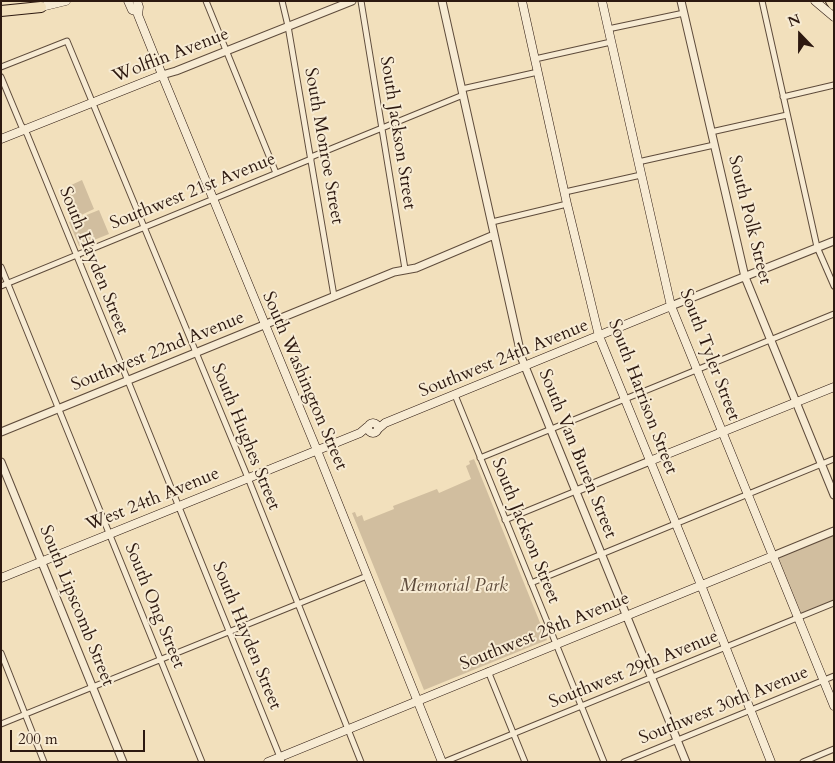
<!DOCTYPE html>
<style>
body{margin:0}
#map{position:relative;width:835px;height:763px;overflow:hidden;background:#f2e0bc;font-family:Cardo,serif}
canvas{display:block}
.frame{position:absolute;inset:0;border:2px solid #2d1910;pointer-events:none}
.north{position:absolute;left:775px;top:10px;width:50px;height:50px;-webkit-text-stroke:4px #f7ebd3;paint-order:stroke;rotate:338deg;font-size:14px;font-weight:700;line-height:20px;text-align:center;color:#2d1910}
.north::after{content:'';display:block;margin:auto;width:18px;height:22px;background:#2d1910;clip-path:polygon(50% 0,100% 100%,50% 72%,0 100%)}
.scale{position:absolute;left:10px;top:730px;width:135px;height:22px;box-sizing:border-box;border:2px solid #2d1910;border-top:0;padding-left:6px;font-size:15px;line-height:18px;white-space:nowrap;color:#2d1910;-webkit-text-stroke:4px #f7ebd3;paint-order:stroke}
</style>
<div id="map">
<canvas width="835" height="763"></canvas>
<div class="frame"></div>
<div class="north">N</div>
<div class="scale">200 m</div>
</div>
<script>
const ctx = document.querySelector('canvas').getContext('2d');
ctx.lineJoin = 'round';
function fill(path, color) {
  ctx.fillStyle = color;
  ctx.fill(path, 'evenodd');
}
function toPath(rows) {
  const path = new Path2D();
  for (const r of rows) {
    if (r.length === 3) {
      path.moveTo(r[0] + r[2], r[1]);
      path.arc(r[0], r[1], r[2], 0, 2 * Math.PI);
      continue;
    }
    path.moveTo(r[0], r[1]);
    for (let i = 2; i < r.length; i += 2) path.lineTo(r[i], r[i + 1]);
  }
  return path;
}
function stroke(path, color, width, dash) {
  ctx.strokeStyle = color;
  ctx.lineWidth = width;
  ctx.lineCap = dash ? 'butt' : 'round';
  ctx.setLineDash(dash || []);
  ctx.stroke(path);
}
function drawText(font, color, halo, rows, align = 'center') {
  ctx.font = font + ' Cardo,serif';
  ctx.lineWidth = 4;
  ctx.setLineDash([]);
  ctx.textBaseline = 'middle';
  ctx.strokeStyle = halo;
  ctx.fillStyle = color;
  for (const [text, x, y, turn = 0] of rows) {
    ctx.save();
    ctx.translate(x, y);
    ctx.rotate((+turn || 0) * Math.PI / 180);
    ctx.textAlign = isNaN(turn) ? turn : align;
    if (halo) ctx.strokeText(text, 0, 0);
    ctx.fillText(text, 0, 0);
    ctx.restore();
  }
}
fill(toPath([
 [82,180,94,209,79,216,67,187],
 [99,210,109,234,79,246,69,222],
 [474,459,547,640,424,690,352,513,355,512,357,517,362,515,364,521,394,509,393,506,437,489,439,493,471,479,466,466,470,464,469,461],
 [834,533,834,600,800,614,776,556]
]), '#d1be9f');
const minor = toPath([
 [206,1,276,173],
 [282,1,288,26,334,296],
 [361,1,405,269],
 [762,1,817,247,834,286],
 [608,29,684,13],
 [535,59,611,42],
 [1,67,67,41,248,478,361,762],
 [1,77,21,125,27,134,128,381,282,762],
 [462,89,538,72],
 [783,97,834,85],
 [711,132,787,115],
 [311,157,463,95],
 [638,162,714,145],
 [565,192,641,175],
 [492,222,567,204],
 [1,267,202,762],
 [1,286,311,159],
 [455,395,604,762],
 [480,458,834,314],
 [505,520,576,491],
 [531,583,834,459],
 [1,653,44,762],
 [488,671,525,762],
 [1,724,367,576],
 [444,762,834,603],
 [624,762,834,676],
 [803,762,834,749]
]);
const tertiary = toPath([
 [442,1,522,359,686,762],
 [681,1,745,277,834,495],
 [162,75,176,71,352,1],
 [671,306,834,241],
 [1,432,394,272,416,268,494,235],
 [1,462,123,762],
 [576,491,650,461],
 [773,556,834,531]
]);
const secondary = toPath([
 [128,1,132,10,138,12],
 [137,1,139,7,138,15,165,82,314,443,442,762],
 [522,1,567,204,599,336,701,585,771,762],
 [602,1,671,306,834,706],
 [815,1,834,17],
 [37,8,66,1],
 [1,139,162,75],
 [373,428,5],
 [378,429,385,423,671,306],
 [650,461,834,387],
 [1,578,360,433,367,427],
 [268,762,773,556]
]);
const motorway = toPath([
 [831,1,834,5],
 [1,11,41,7]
]);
stroke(minor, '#5e4b3b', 7);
stroke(tertiary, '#5e4b3b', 9);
stroke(secondary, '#2d1910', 9);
stroke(motorway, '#2d1910', 12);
stroke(minor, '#f7ebd3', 5);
stroke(tertiary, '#f7ebd3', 7);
stroke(secondary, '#f7ebd3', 8);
stroke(motorway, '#f2e0bc', 10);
drawText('18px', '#2d1910', '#f7ebd3', [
 ["Wolflin Avenue",171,56,-21],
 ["South Jackson Street",397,133,81],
 ["South Monroe Street",323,146,80],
 ["Southwest 21st Avenue",193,192,-22],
 ["South Polk Street",749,220,76],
 ["South Hayden Street",93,261,68],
 ["Southwest 22nd Avenue",158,352,-22],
 ["South Tyler Street",709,355,69],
 ["Southwest 24th Avenue",504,359,-22],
 ["South Washington Street",304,381,67],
 ["South Harrison Street",642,397,69],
 ["South Hughes Street",245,437,68],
 ["South Van Buren Street",577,454,68],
 ["West 24th Avenue",153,500,-22],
 ["South Jackson Street",525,531,68],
 ["South Lipscomb Street",76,606,68],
 ["South Ong Street",154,606,68],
 ["Southwest 28th Avenue",545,632,-22],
 ["South Hayden Street",246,636,68],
 ["Southwest 29th Avenue",634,670,-22],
 ["Southwest 30th Avenue",724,706,-22]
]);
drawText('italic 18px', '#5e4b3b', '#f7ebd3', [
 ["Memorial Park",454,587]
]);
</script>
